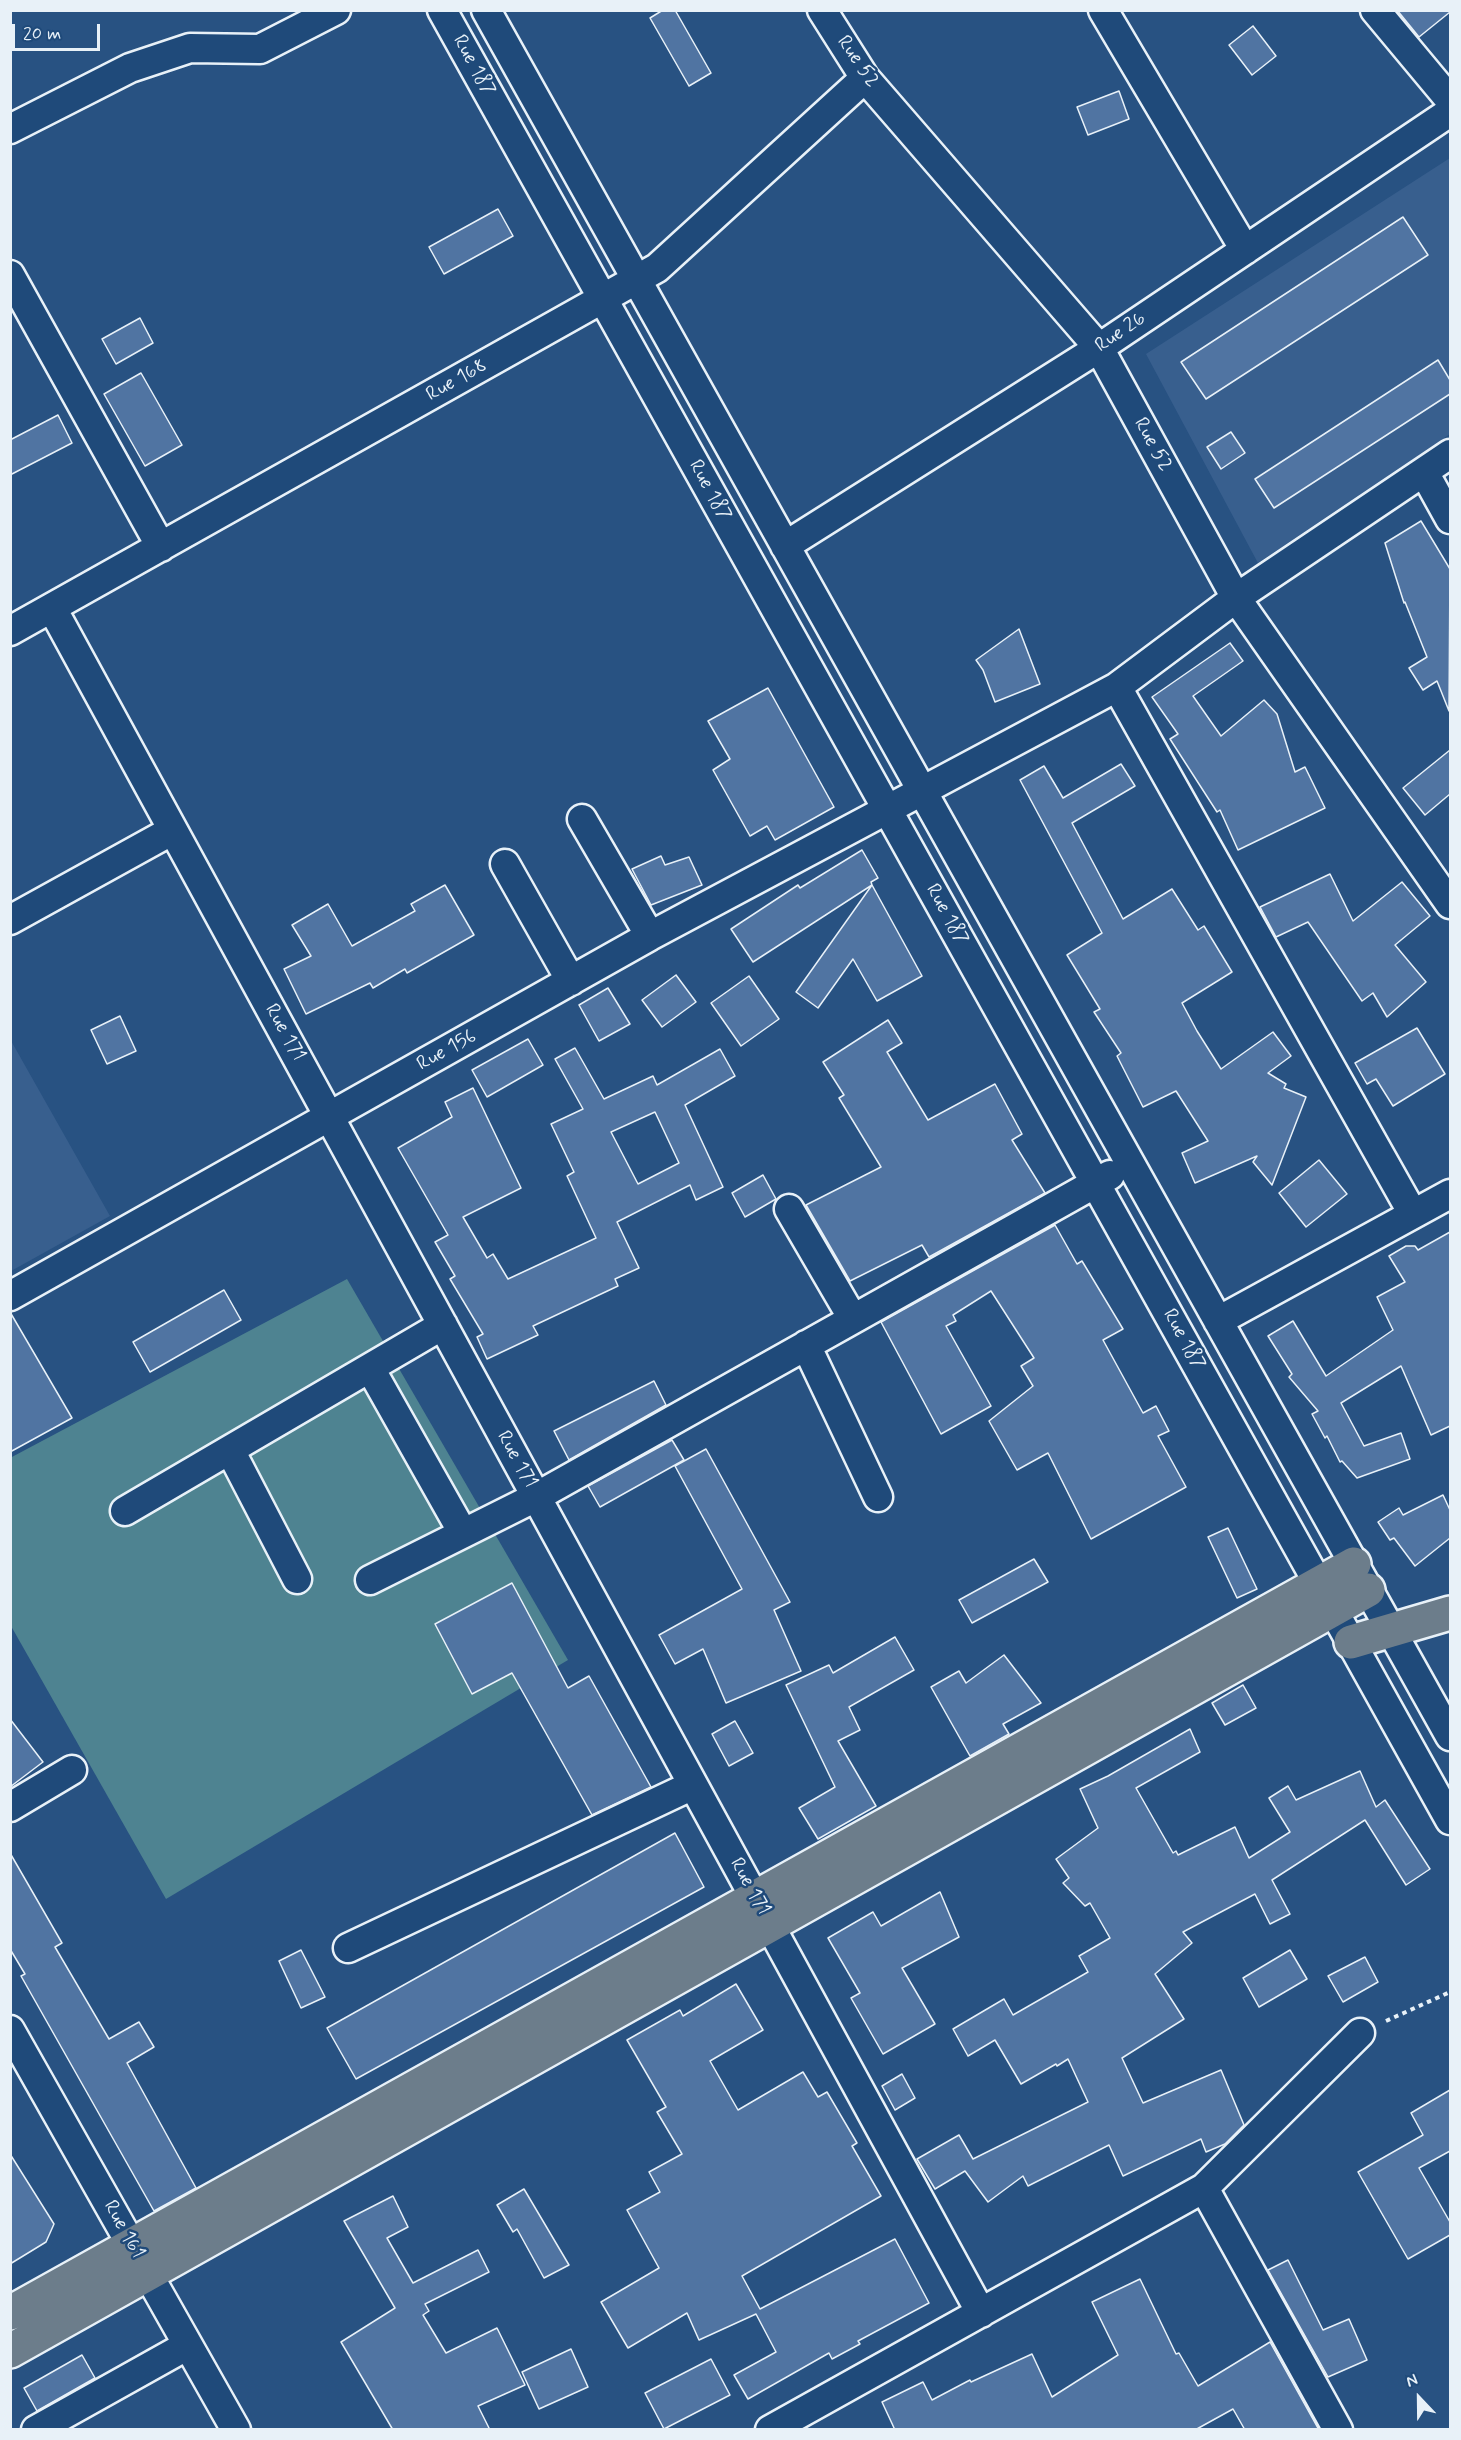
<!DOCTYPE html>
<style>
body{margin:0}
#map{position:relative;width:1461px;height:2440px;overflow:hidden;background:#285282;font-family:Mynerve,sans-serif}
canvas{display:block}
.frame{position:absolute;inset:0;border:12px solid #e8f1f8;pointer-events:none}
.north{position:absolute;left:1389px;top:2368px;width:60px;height:60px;-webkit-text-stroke:4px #1f4a7a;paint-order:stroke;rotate:338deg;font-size:16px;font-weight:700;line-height:24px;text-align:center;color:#e8f1f8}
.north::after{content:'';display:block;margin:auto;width:21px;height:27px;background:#e8f1f8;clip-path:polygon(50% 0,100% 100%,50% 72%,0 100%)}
.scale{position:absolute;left:12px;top:24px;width:88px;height:27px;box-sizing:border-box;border:3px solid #e8f1f8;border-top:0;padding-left:8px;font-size:18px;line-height:21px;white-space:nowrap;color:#e8f1f8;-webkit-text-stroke:4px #1f4a7a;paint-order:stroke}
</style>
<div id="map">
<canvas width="1461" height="2440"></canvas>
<div class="frame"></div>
<div class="north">N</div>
<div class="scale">20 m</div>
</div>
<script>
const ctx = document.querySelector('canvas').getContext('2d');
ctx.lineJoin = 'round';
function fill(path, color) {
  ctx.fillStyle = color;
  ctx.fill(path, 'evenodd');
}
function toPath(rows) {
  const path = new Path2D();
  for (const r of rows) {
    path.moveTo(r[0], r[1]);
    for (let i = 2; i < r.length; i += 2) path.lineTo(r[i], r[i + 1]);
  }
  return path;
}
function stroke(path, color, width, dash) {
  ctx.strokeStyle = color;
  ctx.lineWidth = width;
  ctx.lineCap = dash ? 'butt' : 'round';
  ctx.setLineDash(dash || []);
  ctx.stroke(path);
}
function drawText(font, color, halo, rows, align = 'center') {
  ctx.font = font + ' Mynerve,sans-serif';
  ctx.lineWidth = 5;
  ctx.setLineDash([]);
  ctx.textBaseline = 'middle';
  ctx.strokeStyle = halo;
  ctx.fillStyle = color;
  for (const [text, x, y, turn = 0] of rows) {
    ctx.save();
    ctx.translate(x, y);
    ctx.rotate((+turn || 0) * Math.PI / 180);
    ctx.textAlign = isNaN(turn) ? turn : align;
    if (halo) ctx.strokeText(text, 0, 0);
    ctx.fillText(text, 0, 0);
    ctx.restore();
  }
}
fill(toPath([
 [1450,158,1450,434,1258,563,1146,354],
 [10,1039,110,1216,11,1271,10,1271]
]), '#385f8e');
fill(toPath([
 [347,1279,568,1660,166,1899,11,1626,10,1458]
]), '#4e8391');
const building = toPath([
 [663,10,675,10,711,73,689,86,650,18,663,10],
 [1397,10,1450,10,1450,12,1419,37,1397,10],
 [1253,26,1276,56,1252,75,1229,45,1253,26],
 [1119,91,1129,119,1088,135,1077,107,1119,91],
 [498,209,513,236,444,274,429,247,498,209],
 [1403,217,1428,255,1206,399,1181,362,1403,217],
 [140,318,153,343,116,364,102,339,140,318],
 [1438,360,1450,380,1450,394,1274,508,1255,479,1438,360],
 [141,373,182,445,145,466,104,394,141,373],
 [58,415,72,443,10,475,10,440,58,415],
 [1231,432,1245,453,1221,469,1207,447,1231,432],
 [1421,521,1450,569,1449,711,1437,681,1423,690,1409,668,1427,657,1405,602,1404,603,1385,543,1421,521],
 [1019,629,1040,684,995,702,983,670,976,660,1019,629],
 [1230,643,1243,661,1193,696,1221,736,1264,700,1277,714,1295,772,1305,767,1325,808,1238,850,1220,810,1217,812,1170,739,1178,734,1152,697,1230,643],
 [768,688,834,807,775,840,767,826,750,836,713,770,730,759,708,721,768,688],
 [1450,750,1450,794,1425,815,1403,788,1450,750],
 [1121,764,1135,786,1072,823,1123,919,1172,889,1198,930,1204,926,1232,972,1182,1003,1197,1031,1221,1069,1273,1032,1291,1056,1268,1073,1286,1084,1284,1088,1306,1097,1272,1185,1253,1162,1257,1156,1195,1183,1182,1153,1208,1141,1176,1091,1143,1107,1117,1056,1121,1053,1094,1012,1100,1009,1067,955,1102,933,1020,780,1044,766,1063,798,1121,764],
 [862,850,878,878,871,882,872,885,753,962,731,929,798,885,800,888,862,850],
 [661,856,665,865,689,857,702,885,651,905,632,869,661,856],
 [1330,874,1353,921,1402,882,1430,916,1395,945,1426,982,1387,1017,1373,993,1362,1001,1308,922,1276,937,1260,907,1330,874],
 [445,885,474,935,407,973,405,969,373,988,370,983,306,1014,284,969,311,956,292,925,328,904,352,946,415,911,411,904,445,885],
 [872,885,922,976,877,1001,853,959,818,1008,796,992,872,885],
 [676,975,696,1002,662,1027,642,1000,676,975],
 [749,976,779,1019,741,1046,711,1003,749,976],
 [608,988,630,1024,599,1041,579,1005,608,988],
 [120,1016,136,1051,107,1064,91,1030,120,1016],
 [888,1020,902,1043,887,1052,928,1120,995,1084,1022,1134,1012,1140,1045,1193,929,1257,922,1245,850,1281,806,1205,881,1167,839,1098,844,1095,823,1062,888,1020],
 [1417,1028,1445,1074,1393,1106,1376,1079,1367,1084,1355,1063,1417,1028],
 [528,1039,543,1065,487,1097,472,1070,528,1039],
 [575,1048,604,1099,653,1076,657,1085,720,1049,735,1076,685,1105,723,1187,696,1200,690,1185,617,1222,639,1268,615,1279,618,1286,533,1326,538,1335,487,1359,477,1337,483,1334,450,1279,455,1276,435,1242,448,1235,398,1148,452,1117,445,1102,473,1088,521,1188,463,1217,487,1258,493,1254,508,1279,596,1238,567,1176,574,1172,551,1124,583,1109,555,1059,575,1048],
 [655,1112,679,1163,638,1184,611,1132,655,1112],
 [1319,1160,1347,1194,1306,1227,1279,1193,1319,1160],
 [763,1175,776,1199,745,1217,732,1193,763,1175],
 [1055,1225,1077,1264,1082,1261,1123,1329,1103,1340,1143,1413,1156,1406,1169,1431,1158,1436,1186,1487,1091,1539,1048,1453,1017,1470,989,1421,1033,1386,1021,1366,1034,1358,991,1291,953,1315,956,1321,946,1326,991,1406,941,1434,881,1322,1055,1225],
 [1450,1232,1450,1426,1431,1435,1401,1366,1341,1403,1364,1446,1401,1433,1410,1459,1357,1478,1342,1461,1340,1462,1327,1436,1325,1438,1312,1414,1318,1411,1289,1377,1292,1374,1268,1336,1293,1321,1326,1376,1393,1330,1377,1297,1405,1282,1389,1256,1406,1246,1415,1246,1418,1250,1450,1232],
 [224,1290,241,1320,150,1372,133,1342,224,1290],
 [10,1312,72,1418,10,1452,10,1312],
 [654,1381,666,1405,569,1460,554,1431,654,1381],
 [672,1440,684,1460,600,1507,588,1486,672,1440],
 [706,1449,790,1602,774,1610,801,1671,726,1703,703,1649,675,1664,659,1635,742,1589,675,1466,706,1449],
 [1443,1495,1450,1510,1450,1538,1415,1566,1394,1538,1390,1540,1378,1522,1399,1508,1403,1515,1443,1495],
 [1228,1528,1257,1589,1237,1598,1208,1537,1228,1528],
 [1034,1559,1048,1582,972,1623,959,1600,1034,1559],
 [512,1583,568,1688,589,1676,651,1787,592,1815,512,1673,472,1694,435,1624,512,1583],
 [895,1637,914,1670,849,1707,860,1730,838,1741,876,1806,818,1839,799,1808,835,1787,786,1685,829,1665,833,1673,895,1637],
 [1004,1655,1041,1703,1003,1724,1009,1734,970,1756,931,1687,959,1671,966,1683,1004,1655],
 [1243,1685,1256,1708,1225,1725,1212,1703,1243,1685],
 [10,1719,43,1762,10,1787,10,1719],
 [735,1721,753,1753,729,1766,712,1734,735,1721],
 [1190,1729,1200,1752,1136,1788,1173,1853,1176,1851,1178,1855,1235,1827,1249,1858,1290,1832,1269,1798,1288,1786,1296,1800,1360,1771,1376,1807,1385,1800,1430,1869,1406,1885,1365,1820,1272,1880,1290,1914,1270,1924,1255,1894,1183,1932,1192,1943,1155,1974,1184,2019,1122,2058,1143,2103,1221,2070,1244,2125,1225,2144,1206,2152,1201,2139,1123,2176,1109,2145,1028,2186,1023,2176,988,2202,965,2171,935,2189,917,2159,959,2135,973,2159,1088,2102,1068,2059,1057,2066,1056,2064,1021,2084,995,2040,968,2056,953,2029,1004,1999,1013,2015,1088,1972,1079,1956,1110,1938,1090,1903,1085,1906,1063,1883,1069,1878,1056,1859,1098,1828,1080,1789,1108,1776,1190,1729],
 [675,1833,704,1887,356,2079,327,2028,675,1833],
 [10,1853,62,1943,55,1947,109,2039,139,2022,154,2047,127,2063,196,2188,154,2211,21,1976,25,1974,10,1949,10,1853],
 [940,1892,959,1937,902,1968,935,2024,883,2054,851,1998,860,1993,828,1938,873,1912,881,1926,940,1892],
 [301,1950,325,1997,301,2008,279,1961,301,1950],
 [1290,1950,1307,1979,1259,2007,1243,1978,1290,1950],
 [1365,1957,1378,1982,1343,2002,1328,1976,1365,1957],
 [736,1984,763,2030,710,2061,738,2110,803,2072,818,2097,827,2092,857,2143,852,2146,881,2196,742,2276,760,2309,895,2239,929,2303,858,2341,860,2344,832,2359,829,2353,748,2399,734,2375,776,2352,756,2314,699,2340,687,2313,628,2348,601,2302,659,2268,627,2210,660,2192,649,2172,682,2154,657,2112,666,2107,627,2040,680,2010,683,2016,736,1984],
 [902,2074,915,2098,895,2110,882,2086,902,2074],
 [1450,2090,1450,2151,1419,2168,1450,2222,1450,2235,1408,2259,1358,2172,1423,2135,1411,2113,1450,2090],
 [10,2154,54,2224,46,2242,10,2264,10,2154],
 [524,2189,569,2265,544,2278,517,2229,513,2232,497,2205,524,2189],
 [393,2196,408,2227,387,2238,413,2283,478,2250,489,2272,425,2304,429,2311,423,2315,446,2353,497,2328,525,2385,478,2406,490,2430,393,2430,341,2342,395,2308,344,2221,393,2196],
 [1288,2260,1323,2330,1349,2319,1367,2360,1328,2377,1268,2270,1288,2260],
 [1140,2279,1176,2354,1179,2353,1198,2386,1270,2342,1319,2430,1245,2430,1233,2409,1195,2430,895,2430,882,2402,923,2382,932,2400,970,2380,971,2382,1032,2354,1052,2397,1118,2355,1092,2302,1140,2279],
 [571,2349,588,2387,539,2409,522,2372,571,2349],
 [82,2355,95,2378,37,2411,24,2388,82,2355],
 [711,2359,730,2395,664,2429,645,2393,711,2359]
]);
fill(building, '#5074a2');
stroke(building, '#e8f1f8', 1.5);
const minor = toPath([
 [442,10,1450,1820],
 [486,10,1450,1736],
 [822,10,865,78,1099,348,1236,598,1450,904],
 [1103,10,1245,250],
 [1375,10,1450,100],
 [10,129,130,68,190,48,260,49,336,10],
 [10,275,161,547],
 [1424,472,1450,519],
 [785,546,1099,348,1450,112],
 [52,608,981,2313],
 [10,631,657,268,865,78],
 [1117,687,1413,1214],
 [582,819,650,936],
 [505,864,571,981],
 [10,920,173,830],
 [789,1209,853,1319],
 [10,1296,650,936,1117,687,1236,598,1450,454],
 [1218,1321,1450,1194],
 [806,1345,878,1497],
 [370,1368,463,1533],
 [230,1450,297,1579],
 [125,1511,443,1325],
 [370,1580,536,1497,1110,1175],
 [10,1807,72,1770],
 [348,1948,693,1785],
 [10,2030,236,2430],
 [1204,2188,1338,2430],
 [36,2430,188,2345],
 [770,2430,1204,2188,1360,2033]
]);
const major = toPath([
 [1351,1642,1450,1613],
 [10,2313,1354,1564],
 [10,2351,1368,1590]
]);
stroke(minor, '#e8f1f8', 33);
stroke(major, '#e8f1f8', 38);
stroke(toPath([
 [1386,2021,1450,1992]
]), '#e8f1f8', 4, [4.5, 4.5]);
stroke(minor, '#1f4a7a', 28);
stroke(major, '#6c7d8b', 33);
drawText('20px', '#e8f1f8', '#1f4a7a', [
 ["Rue 52",857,62,55],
 ["Rue 187",473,66,61],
 ["Rue 26",1121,333,-34],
 ["Rue 168",457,381,-29],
 ["Rue 52",1152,445,61],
 ["Rue 187",709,491,61],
 ["Rue 187",946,915,61],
 ["Rue 171",284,1033,61],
 ["Rue 156",447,1051,-29],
 ["Rue 187",1183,1340,61],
 ["Rue 171",516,1460,61],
 ["Rue 171",749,1887,61],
 ["Rue 161",123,2230,61]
]);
</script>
